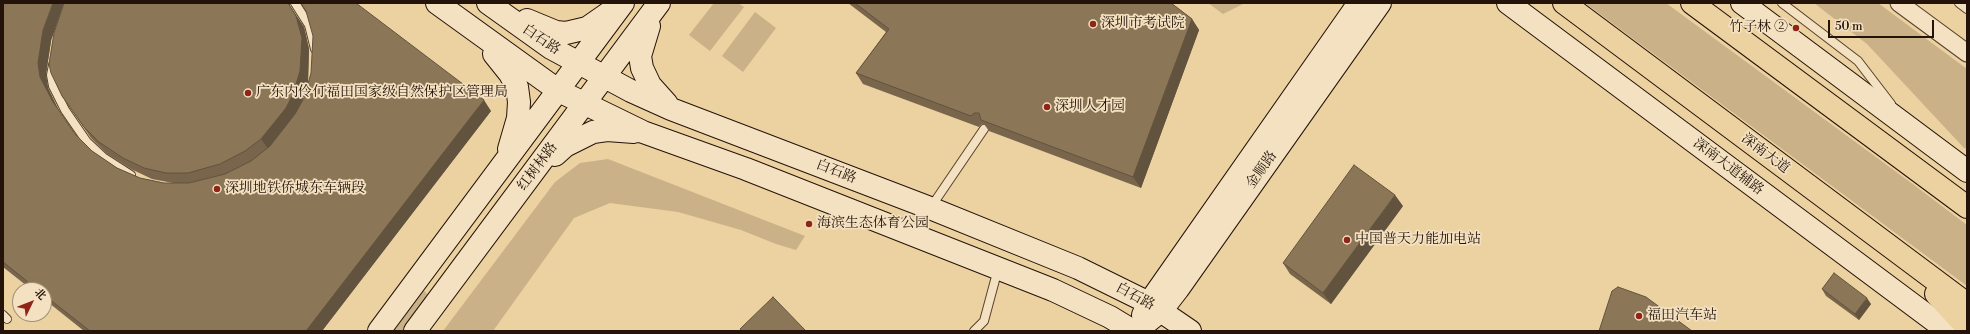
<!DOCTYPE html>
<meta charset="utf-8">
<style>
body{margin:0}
#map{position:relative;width:1970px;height:334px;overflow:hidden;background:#ecd1a1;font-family:"Libre Bodoni","Noto Serif SC",serif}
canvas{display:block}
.frame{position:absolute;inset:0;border:4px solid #241308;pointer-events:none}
.north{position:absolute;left:12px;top:282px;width:40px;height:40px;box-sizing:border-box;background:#f3e1c2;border:1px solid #a08f78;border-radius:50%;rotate:47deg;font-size:11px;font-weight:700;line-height:16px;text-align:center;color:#241308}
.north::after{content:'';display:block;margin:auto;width:14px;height:18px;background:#8f2418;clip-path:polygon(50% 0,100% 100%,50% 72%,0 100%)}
.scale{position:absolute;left:1828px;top:20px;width:106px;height:18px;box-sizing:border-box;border:2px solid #241308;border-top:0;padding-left:5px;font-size:12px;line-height:14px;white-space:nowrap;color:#241308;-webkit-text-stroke:3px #f3e1c2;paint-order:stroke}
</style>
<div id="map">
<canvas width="1970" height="334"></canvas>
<div class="frame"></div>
<div class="north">北</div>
<div class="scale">50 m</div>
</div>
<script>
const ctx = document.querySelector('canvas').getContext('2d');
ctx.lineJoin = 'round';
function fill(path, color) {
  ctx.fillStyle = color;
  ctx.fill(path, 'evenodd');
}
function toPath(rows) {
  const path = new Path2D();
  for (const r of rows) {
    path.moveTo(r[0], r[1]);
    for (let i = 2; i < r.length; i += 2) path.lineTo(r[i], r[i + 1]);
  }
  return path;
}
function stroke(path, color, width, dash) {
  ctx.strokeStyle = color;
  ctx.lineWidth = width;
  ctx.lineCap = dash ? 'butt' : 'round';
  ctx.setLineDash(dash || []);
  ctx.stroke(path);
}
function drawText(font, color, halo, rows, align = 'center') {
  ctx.font = font + ' "Libre Bodoni","Noto Serif SC",serif';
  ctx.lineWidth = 3.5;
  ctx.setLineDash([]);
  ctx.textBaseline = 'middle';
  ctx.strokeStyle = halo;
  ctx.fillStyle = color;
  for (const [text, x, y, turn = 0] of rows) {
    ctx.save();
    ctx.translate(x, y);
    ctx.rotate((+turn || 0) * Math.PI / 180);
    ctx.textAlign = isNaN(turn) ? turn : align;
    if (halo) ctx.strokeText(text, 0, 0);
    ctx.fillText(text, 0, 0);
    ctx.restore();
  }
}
fill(toPath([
 [714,3,738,3,744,7,710,51,689,35],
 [1208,3,1245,3,1223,14],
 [1585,3,1666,3,1914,185,1967,225,1967,286],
 [1814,3,1878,3,1967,69,1967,149,1964,148,1867,44],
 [755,12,776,28,743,72,722,56],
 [608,159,805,236,796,250,776,244,741,230,678,212,610,203,574,218,493,331,443,331,555,182,580,163],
 [420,286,429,296,403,331,387,331]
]), '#cab187');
const lane = toPath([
 [295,3,309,25,315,49],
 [1782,3,1858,61,1891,104],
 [1959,3,1967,9],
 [53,65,51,75,53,86,65,110,87,142,103,157,131,175],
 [931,207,984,129],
 [3,315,7,319],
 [974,331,984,321,998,269]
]);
const street = toPath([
 [1899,3,1967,53]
]);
const secondary = toPath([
 [437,3,559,91,643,132,746,169,1053,290,1110,317,1133,331],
 [488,3,551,48,631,91,671,109,930,208,1078,268,1149,303,1190,331],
 [1508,3,1948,331],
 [1742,3,1967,171],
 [527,20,556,32,566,33,587,28,610,12],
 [649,26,640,56,642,68,650,85,667,104],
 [494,54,510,74,517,87,519,102,518,118,509,149],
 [555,155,565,146,593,132,607,130,634,132],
 [1143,315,1149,303,1359,3],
 [379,331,623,3],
 [415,331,659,3],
 [1136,331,1161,311,1178,289,1380,3]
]);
const primary = toPath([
 [1564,3,1967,304],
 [1692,3,1967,207],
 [1936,294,1967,327]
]);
stroke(lane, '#56422e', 10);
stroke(street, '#56422e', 19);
stroke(secondary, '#241308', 24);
stroke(primary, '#241308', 24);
stroke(lane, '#f3e1c2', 8);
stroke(street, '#f3e1c2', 17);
stroke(secondary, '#f3e1c2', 22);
stroke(primary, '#ecd1a1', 22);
fill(toPath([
 [3,3,51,41,46,74,48,88,60,113,75,135,92,151,117,168,140,178,164,183,173,183,152,179,131,169,106,153,91,138,62,96,290,6,304,27,309,49,308,82,302,100,491,111,322,331,84,331,44,299,44,290,32,290,3,267],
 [848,3,1171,3,1192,19,1199,30,1141,188,989,131,984,124,982,124,979,127,863,84,856,73,886,32],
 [1403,206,1331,304,1290,274,1283,263],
 [1822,289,1871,304,1859,320,1826,296]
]), '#78654c');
fill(toPath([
 [53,3,64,3,51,41,46,74,48,88,60,113,53,102,40,77,38,63,43,30],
 [288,3,290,3,290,6,304,27,309,49,308,82,301,105,293,119,269,150,261,139],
 [1192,19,1199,30,1141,188,1133,177],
 [484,100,491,111,322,331,306,331],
 [1395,195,1403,206,1331,304,1323,293],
 [1867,298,1871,304,1859,320,1855,314]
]), '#62533e');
const building = toPath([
 [3,3,53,3,43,30,38,63,40,77,53,102,75,134,92,151,117,168,140,178,164,183,189,183,225,174,251,161,270,146,295,114,304,98,311,73,313,36,306,11,301,3,356,3,484,100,306,331,90,331,44,295,44,290,38,290,3,262,3,3],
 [64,3,288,3,296,16,302,38,300,71,293,94,286,108,261,139,245,151,220,164,188,173,166,173,144,168,123,158,99,142,84,127,62,96,51,73,49,64,54,33,64,3],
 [855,3,1171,3,1192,19,1133,177,981,120,979,113,974,113,971,116,856,73,889,29,855,3],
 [1354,165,1395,195,1323,293,1283,263,1354,165],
 [1834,273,1867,298,1855,314,1822,289,1834,273],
 [1618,287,1646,297,1692,331,1599,331,1612,291,1618,287],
 [773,297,806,331,742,331,740,329,773,297]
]);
fill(building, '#8c7658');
stroke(building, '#62533e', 1);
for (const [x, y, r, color] of [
 [1093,24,4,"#8f2418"],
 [1796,28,4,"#8f2418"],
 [248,93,4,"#8f2418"],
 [1047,107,4,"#8f2418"],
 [217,189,4,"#8f2418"],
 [809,224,4,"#8f2418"],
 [1347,240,4,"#8f2418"],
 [1639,316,4,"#8f2418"]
]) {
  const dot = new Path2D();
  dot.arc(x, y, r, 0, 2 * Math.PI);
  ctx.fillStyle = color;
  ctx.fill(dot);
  stroke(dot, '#f3e1c2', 1.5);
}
drawText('14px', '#241308', '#f3e1c2', [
 ["深圳市考试院",1101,24],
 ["竹子林 ②",1788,28,"right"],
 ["广东内伶仃福田国家级自然保护区管理局",256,93],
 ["深圳人才园",1055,107],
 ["深圳地铁侨城东车辆段",225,189],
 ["海滨生态体育公园",817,224],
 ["中国普天力能加电站",1355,240],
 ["福田汽车站",1647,316]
], 'left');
drawText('14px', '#241308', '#f3e1c2', [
 ["白石路",541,40,34],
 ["深南大道",1765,154,37],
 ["红树林路",538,167,-53],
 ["深南大道辅路",1728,167,37],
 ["金顺路",1262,170,-55],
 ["白石路",836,172,21],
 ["白石路",1135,297,28]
]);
</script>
